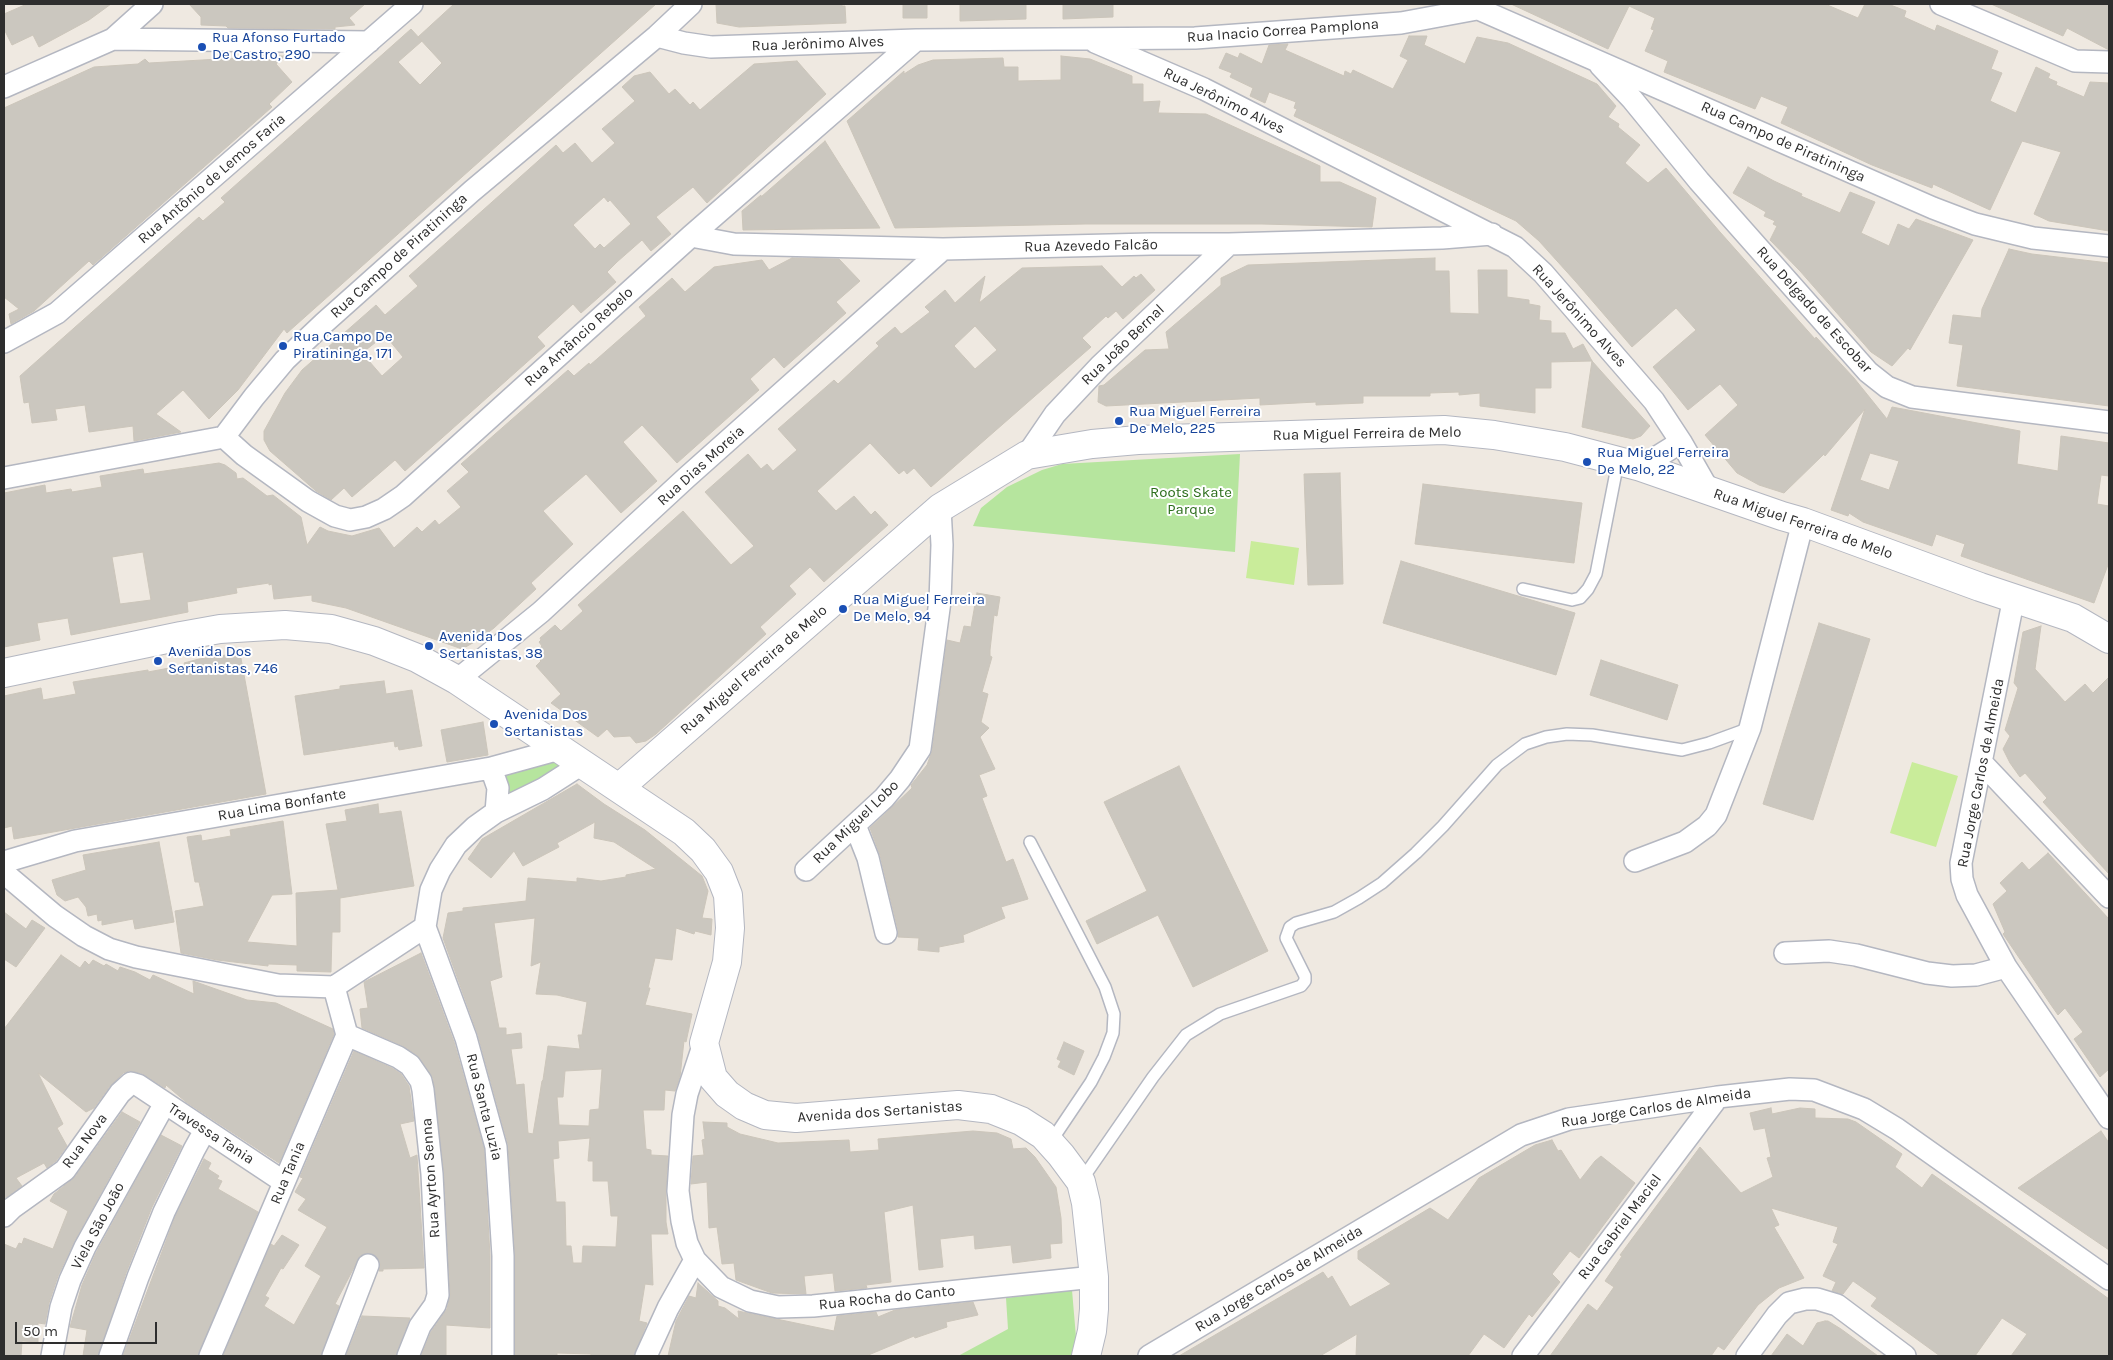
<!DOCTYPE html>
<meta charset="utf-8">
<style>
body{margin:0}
#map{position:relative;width:2113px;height:1360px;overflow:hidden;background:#efe9e1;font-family:Karla,sans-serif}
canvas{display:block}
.frame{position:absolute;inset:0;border:5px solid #2e2e2e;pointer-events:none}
.scale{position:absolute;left:15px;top:1322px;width:142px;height:22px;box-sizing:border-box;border:2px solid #2e2e2e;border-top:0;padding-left:6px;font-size:15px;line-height:18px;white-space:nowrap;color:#2e2e2e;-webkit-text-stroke:4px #fff;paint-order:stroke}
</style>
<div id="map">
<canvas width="2113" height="1360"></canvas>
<div class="frame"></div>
<div class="scale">50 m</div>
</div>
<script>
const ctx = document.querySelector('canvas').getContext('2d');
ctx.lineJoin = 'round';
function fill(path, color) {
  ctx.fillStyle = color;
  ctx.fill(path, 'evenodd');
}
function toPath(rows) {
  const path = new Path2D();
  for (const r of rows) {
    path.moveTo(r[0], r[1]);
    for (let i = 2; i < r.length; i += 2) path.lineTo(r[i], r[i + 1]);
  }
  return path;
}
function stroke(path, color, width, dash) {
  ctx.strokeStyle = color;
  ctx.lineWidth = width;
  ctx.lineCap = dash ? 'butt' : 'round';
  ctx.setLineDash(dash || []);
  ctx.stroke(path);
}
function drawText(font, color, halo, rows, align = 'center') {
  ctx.font = font + ' Karla,sans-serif';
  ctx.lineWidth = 4;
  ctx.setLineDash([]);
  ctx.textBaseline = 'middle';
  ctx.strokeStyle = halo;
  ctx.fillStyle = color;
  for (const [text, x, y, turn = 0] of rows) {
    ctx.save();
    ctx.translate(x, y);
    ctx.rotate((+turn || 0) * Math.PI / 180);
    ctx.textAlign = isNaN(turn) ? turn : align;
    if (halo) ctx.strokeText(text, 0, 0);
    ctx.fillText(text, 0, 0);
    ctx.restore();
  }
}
fill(toPath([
 [1240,454,1235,552,973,526,981,508,1007,487,1042,470,1062,464],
 [552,758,563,766,510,797,506,795,503,774],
 [1072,1290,1076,1337,1071,1356,958,1356,1008,1329,1006,1298]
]), '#b6e59e');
fill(toPath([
 [1251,541,1299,548,1294,585,1246,578],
 [1912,762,1958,776,1936,847,1890,833]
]), '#c9ec9a');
const building = toPath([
 [27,4,111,4,89,20,39,47,33,35,12,45,4,29,4,14,27,4],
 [189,4,365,4,349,18,355,25,335,27,335,29,228,28,226,26,201,25,201,17,189,4],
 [454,4,656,4,287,333,284,329,238,390,209,419,183,390,156,414,181,432,134,441,133,426,89,432,85,405,55,409,57,420,32,423,29,402,24,403,20,376,199,217,203,221,225,202,221,198,411,29,422,41,398,62,420,85,442,63,418,37,454,4],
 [716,4,842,4,842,6,845,6,846,23,739,27,717,23,716,4],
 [903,4,927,4,927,18,903,18,903,4],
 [960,4,1026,4,1026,19,960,21,960,4],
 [1063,4,1113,4,1113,17,1063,19,1063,4],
 [1511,4,1825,4,1858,18,1865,4,1888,4,1906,11,1904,17,1935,31,1937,25,1998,51,1991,69,2002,73,1990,101,2016,113,2036,67,2050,74,2048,78,2057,82,2056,85,2084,97,2090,82,2109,83,2109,231,2049,221,2034,214,2061,152,2022,141,1990,210,1933,184,1932,188,1872,165,1781,123,1788,107,1761,96,1755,109,1664,72,1668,61,1645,51,1654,30,1651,29,1655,18,1629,6,1608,49,1511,4],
 [1991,4,2109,4,2109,50,2067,28,2063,36,1991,4],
 [1409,36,1427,36,1424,45,1465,64,1477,37,1508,43,1597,84,1616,106,1608,117,1619,124,1618,127,1640,145,1625,163,1648,183,1666,168,1720,232,1815,339,1816,337,1854,378,1887,419,1892,407,2020,431,2017,464,2058,471,2061,436,2109,443,2109,476,2101,475,2097,504,2109,506,2109,562,2094,603,1961,556,1965,544,1936,534,1932,546,1863,522,1849,513,1848,516,1831,510,1865,409,1825,456,1824,454,1784,493,1759,485,1737,473,1705,435,1738,405,1720,384,1688,410,1653,367,1696,330,1676,308,1632,347,1576,282,1539,241,1516,221,1294,116,1297,109,1294,108,1296,102,1269,92,1265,103,1250,96,1253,88,1230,77,1232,73,1219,68,1226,53,1238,58,1240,53,1262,64,1269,45,1288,44,1285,50,1344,76,1345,71,1351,74,1353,70,1393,89,1408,60,1400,56,1409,36],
 [1870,453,1899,461,1889,490,1860,480,1870,453],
 [251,53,273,53,276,56,285,56,276,64,292,82,269,104,272,107,93,265,89,261,34,311,11,324,9,314,19,309,4,297,4,108,94,67,138,64,145,59,149,63,255,57,251,53],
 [1061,56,1090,59,1132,76,1132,84,1143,84,1143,102,1160,101,1158,113,1206,114,1320,166,1320,182,1340,182,1376,198,1372,227,1262,224,1085,224,895,228,847,121,904,71,904,74,918,65,933,60,1003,58,1004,67,1018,67,1018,81,1061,80,1061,56],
 [797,61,826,94,707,203,693,187,656,217,671,234,651,251,642,240,617,262,607,272,616,282,581,313,573,304,537,337,545,346,405,471,395,460,352,497,344,488,331,500,316,491,270,451,264,440,264,431,285,393,302,370,376,305,385,315,418,286,409,276,556,145,563,153,575,143,592,163,615,143,602,129,635,101,622,87,634,76,650,72,669,94,675,89,690,105,693,102,700,110,754,64,797,61],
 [604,197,608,202,610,200,631,224,604,248,600,244,595,249,573,225,604,197],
 [385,335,403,357,382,376,362,353,385,335],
 [825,141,880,228,743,230,742,211,761,195,761,197,825,141],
 [1748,167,1774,181,1802,194,1801,196,1840,213,1850,192,1875,202,1861,233,1889,246,1898,224,1909,229,1916,219,1973,240,1910,350,1908,348,1892,366,1871,352,1800,271,1770,240,1777,226,1773,224,1775,221,1764,216,1766,212,1733,193,1748,167],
 [2009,249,2032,254,2109,263,2109,406,1957,386,1963,345,1949,343,1953,315,1981,318,1982,309,2009,249],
 [792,258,839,259,860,281,836,302,846,313,784,368,774,357,750,379,759,390,677,463,642,425,623,442,657,481,621,513,586,474,543,511,573,544,531,583,536,589,494,628,478,640,462,649,346,608,312,601,312,595,274,599,272,584,269,585,269,583,236,588,237,593,187,602,188,612,71,635,68,618,37,623,40,640,4,647,4,493,45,485,46,493,71,489,72,492,102,487,100,476,143,469,144,474,219,463,225,465,236,473,237,479,243,478,267,496,273,495,301,517,307,545,320,527,328,531,352,536,379,528,394,548,417,527,422,532,435,520,439,525,461,507,447,491,469,472,461,464,568,370,574,376,589,363,590,365,597,359,646,316,639,307,672,278,685,292,714,267,762,260,769,270,792,258],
 [143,552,151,600,120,604,112,557,143,552],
 [1435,258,1435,271,1449,271,1450,313,1479,314,1478,270,1507,270,1507,297,1529,300,1529,304,1540,306,1539,320,1551,321,1551,333,1565,333,1573,349,1583,344,1592,361,1551,362,1551,388,1535,388,1535,413,1480,406,1480,393,1459,395,1459,392,1430,393,1430,396,1363,396,1363,403,1316,405,1316,402,1260,405,1260,398,1106,406,1098,402,1099,386,1104,385,1145,350,1169,349,1166,332,1221,285,1221,278,1248,265,1435,258],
 [1102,266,1122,287,1134,276,1136,278,1141,274,1155,290,1123,319,1116,311,1108,318,1106,316,1082,338,1091,347,931,487,914,468,907,474,904,470,899,474,870,443,817,491,836,511,854,496,871,515,875,511,888,525,824,582,810,567,789,586,796,594,760,627,766,634,656,734,646,741,636,743,630,736,614,737,607,729,598,737,551,703,561,694,536,666,541,661,534,654,542,646,539,642,541,640,540,638,555,625,561,631,583,611,578,605,683,511,731,565,754,546,705,492,748,454,761,469,767,464,773,471,797,450,778,429,834,380,838,384,879,346,876,343,895,327,901,334,903,333,930,312,925,307,945,290,955,303,985,276,979,303,1022,268,1102,266],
 [975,326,997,350,975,369,954,346,975,326],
 [1592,361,1650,426,1641,436,1633,439,1582,427,1592,361],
 [1340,473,1343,584,1308,585,1304,474,1340,473],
 [1423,484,1582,503,1574,563,1415,544,1423,484],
 [1401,561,1575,613,1556,675,1383,623,1401,561],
 [977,593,1000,597,997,616,994,615,990,650,990,656,992,657,982,692,988,694,981,722,989,728,980,737,995,769,979,775,987,796,982,798,1006,862,1013,859,1028,899,1001,907,1005,918,963,935,964,942,939,947,939,952,918,950,919,938,898,937,898,930,880,855,870,828,912,788,911,785,927,765,932,751,947,640,960,643,964,626,971,627,977,593],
 [1819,623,1870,639,1813,820,1763,804,1819,623],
 [2041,626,2035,669,2065,702,2085,684,2093,693,2109,677,2109,874,2043,802,2047,798,2025,773,2020,777,2010,763,2003,749,2010,736,2005,730,2018,688,2014,683,2023,632,2041,626],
 [240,653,266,794,14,839,12,826,4,828,4,696,41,688,43,700,76,694,73,682,148,670,148,672,185,665,184,663,199,659,240,653],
 [1601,660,1678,685,1667,720,1590,695,1601,660],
 [384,681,386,694,412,690,422,746,399,750,398,746,395,747,394,741,304,755,295,696,340,689,340,686,384,681],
 [483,722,488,755,447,762,441,730,483,722],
 [1179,766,1268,951,1193,987,1158,915,1097,944,1086,921,1147,891,1104,802,1179,766],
 [577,784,604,804,645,830,702,876,708,891,702,918,712,919,711,935,695,931,694,934,676,928,672,960,655,958,648,988,650,988,645,1005,692,1014,686,1042,684,1041,680,1077,675,1091,665,1090,664,1110,643,1110,646,1149,651,1150,651,1155,668,1156,666,1190,666,1222,668,1234,651,1234,653,1285,645,1284,639,1321,647,1323,634,1356,591,1356,591,1354,557,1353,557,1356,515,1356,515,1255,508,1144,478,1035,443,938,448,913,463,911,463,908,526,901,528,878,577,882,577,878,601,881,626,877,626,875,656,869,614,842,594,838,595,822,557,843,559,847,523,866,514,851,491,878,468,859,482,839,577,784],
 [535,918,531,966,541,962,536,994,557,995,587,1002,582,1035,578,1035,580,1049,548,1046,543,1080,542,1081,533,1134,528,1133,524,1084,516,1085,511,1049,522,1048,521,1033,506,1035,506,1028,499,1028,490,981,502,977,494,923,535,918],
 [602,1069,599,1109,590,1110,589,1126,559,1125,557,1097,563,1097,565,1071,602,1069],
 [590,1138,588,1161,593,1161,593,1181,608,1181,611,1216,618,1216,616,1247,583,1246,582,1263,573,1263,571,1246,566,1246,565,1202,556,1202,553,1159,559,1158,558,1141,590,1138],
 [378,804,379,814,401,811,414,886,340,898,340,932,332,932,331,972,297,971,297,965,268,964,268,966,217,960,181,953,175,911,204,906,199,882,195,882,187,837,201,835,202,841,231,836,230,830,283,821,292,894,272,895,247,942,297,946,296,893,338,890,326,824,347,821,345,810,378,804],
 [159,842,174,922,135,929,133,919,102,925,102,920,98,921,97,914,88,916,86,907,78,897,65,901,57,895,52,880,86,870,83,855,159,842],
 [2048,853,2109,919,2109,1069,2100,1077,2074,1039,2083,1032,2065,1008,2058,1015,2051,1005,2003,934,2005,932,1993,904,2007,891,2000,883,2022,862,2029,870,2048,853],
 [4,912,26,929,32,920,45,928,16,967,4,959,4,912],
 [421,953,454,1042,484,1149,490,1256,490,1328,446,1325,446,1356,421,1356,431,1332,447,1309,450,1295,444,1173,433,1078,417,1055,403,1046,362,1028,360,1009,368,1008,364,982,421,953],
 [61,955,80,968,85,961,89,965,93,960,104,966,106,964,118,971,120,967,135,972,150,980,153,975,194,994,193,981,247,1000,276,1003,333,1029,334,1034,279,1163,186,1102,166,1085,165,1088,141,1073,129,1071,123,1073,110,1086,94,1108,86,1112,38,1073,63,1124,57,1128,67,1146,56,1161,47,1168,44,1163,16,1178,22,1186,4,1199,4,1029,61,955],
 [1064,1042,1084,1051,1074,1075,1058,1067,1061,1061,1057,1059,1064,1042],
 [354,1051,392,1068,401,1074,409,1086,414,1121,400,1124,410,1158,417,1155,424,1268,383,1269,383,1271,379,1271,380,1264,377,1257,367,1253,360,1256,335,1304,339,1306,321,1356,223,1356,271,1244,274,1246,282,1235,299,1245,283,1269,281,1268,265,1296,269,1298,264,1306,294,1325,321,1276,305,1266,327,1227,298,1210,306,1199,295,1192,303,1178,300,1177,354,1051],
 [1771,1108,1772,1114,1800,1108,1815,1109,1815,1118,1848,1119,1856,1122,1902,1154,1895,1167,1922,1188,1932,1174,2098,1291,2109,1299,2109,1356,2011,1356,2027,1334,2002,1318,1975,1356,1940,1356,1871,1306,1877,1298,1853,1281,1843,1294,1832,1291,1836,1282,1823,1276,1838,1244,1833,1242,1838,1227,1771,1208,1779,1225,1774,1227,1804,1278,1779,1288,1758,1305,1724,1350,1718,1346,1711,1356,1550,1356,1588,1304,1597,1311,1614,1287,1605,1281,1622,1256,1620,1255,1700,1147,1741,1193,1773,1177,1767,1158,1771,1157,1765,1128,1754,1130,1750,1113,1771,1108],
 [122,1112,140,1122,74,1242,58,1276,49,1303,45,1324,38,1323,38,1342,22,1341,21,1356,4,1356,4,1244,16,1249,19,1243,22,1244,24,1238,53,1249,68,1211,50,1201,54,1194,75,1177,122,1112],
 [703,1122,727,1123,727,1127,740,1134,778,1143,849,1140,850,1152,879,1150,878,1139,973,1131,997,1133,1011,1139,1013,1149,1026,1148,1035,1157,1056,1187,1061,1218,1062,1243,1050,1244,1051,1258,1013,1263,1011,1245,975,1249,974,1235,940,1239,943,1267,919,1270,913,1205,884,1212,891,1282,866,1285,867,1288,835,1291,833,1273,804,1276,806,1294,772,1293,736,1280,734,1263,722,1264,717,1227,709,1228,707,1182,691,1184,693,1156,704,1155,702,1140,705,1139,703,1122],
 [2101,1131,2109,1143,2109,1250,2018,1188,2101,1131],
 [161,1135,182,1146,152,1207,126,1273,98,1356,83,1356,87,1330,70,1327,82,1285,96,1253,161,1135],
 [1552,1140,1558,1151,1561,1150,1580,1180,1595,1161,1601,1156,1635,1183,1579,1258,1570,1251,1552,1274,1560,1282,1532,1317,1529,1314,1504,1348,1484,1334,1468,1356,1356,1356,1357,1334,1320,1356,1179,1356,1323,1272,1328,1279,1332,1276,1350,1307,1391,1284,1358,1259,1358,1251,1430,1208,1448,1220,1479,1178,1535,1145,1552,1140],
 [204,1159,211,1163,208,1169,219,1176,217,1179,222,1181,218,1189,258,1212,198,1356,123,1356,175,1217,204,1159],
 [698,1283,718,1301,718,1306,725,1308,739,1319,738,1311,834,1331,837,1316,876,1312,878,1317,895,1310,973,1302,978,1315,946,1322,947,1327,915,1338,914,1336,866,1356,668,1356,676,1321,689,1296,696,1298,698,1283],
 [362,1316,410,1318,396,1356,346,1356,362,1316],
 [1825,1321,1828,1321,1841,1329,1878,1356,1771,1356,1787,1334,1803,1346,1817,1323,1825,1321]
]);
fill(building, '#cbc7bf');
stroke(building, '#cbc5ba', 1);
const lane = toPath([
 [1523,589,1572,600,1580,598,1588,589,1596,574,1618,462],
 [1030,842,1105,987,1114,1014,1113,1033,1104,1057,1091,1082,1050,1143],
 [1081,1181,1153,1077,1186,1035,1220,1014,1301,986,1305,981,1305,976,1286,938,1290,927,1296,923,1334,912,1359,898,1382,883,1416,853,1443,826,1497,765,1525,744,1546,737,1567,734,1592,735,1682,750,1709,743,1750,728]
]);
const street = toPath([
 [1467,4,1933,208,1975,224,2033,238,2109,246],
 [1941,4,2075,61,2109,62],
 [657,36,684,43,711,47,916,40,1195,38,1401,23,1477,9],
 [113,39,369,42],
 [1095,42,1204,89,1515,247,1543,273,1654,401,1681,442,1709,491],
 [1600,65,1632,99,1699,181,1868,372,1887,387,1912,397,2109,422],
 [4,87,113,39,152,4],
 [691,236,734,244,943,249,1151,244,1229,244,1442,238,1492,234],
 [4,342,57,313,412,4],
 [224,437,244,455,308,501,335,516,350,520,366,517,384,509,403,496,691,236,916,40],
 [1027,455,1055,414,1100,366,1229,244],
 [1641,467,1681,442],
 [4,478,224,437,254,397,285,360,324,323,472,191,657,36,691,4],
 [2014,597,1961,863,1962,879,1967,895,2006,967,2109,1118],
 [457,680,541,612,686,478,943,249],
 [1982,763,2109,897],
 [491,768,498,788,496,812],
 [855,825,868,858,886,933],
 [1635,861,1685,842,1707,826,1716,815,1750,728,1803,522],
 [4,862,75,841,491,768,560,749],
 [806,870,884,798,900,779,920,749,940,601,942,545,940,508],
 [4,873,55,916,84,936,109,949,136,957,278,985,334,987,425,927,431,890,440,870,456,845,475,827,496,812,543,789,582,764],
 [425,927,466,1038,496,1147,503,1256,503,1356],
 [1785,953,1829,951,1856,955,1927,973,1952,976,1976,975,2006,967],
 [347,1035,398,1057,410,1065,421,1081,423,1090,432,1174,438,1295,435,1305,420,1326,408,1356],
 [704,1043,687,1094,683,1115,678,1191,682,1221,687,1243,695,1260,721,1287,750,1301,778,1307,813,1306,1094,1277],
 [4,1216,12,1208,65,1170,120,1093,131,1083,138,1085,284,1182],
 [52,1356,61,1307,70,1280,85,1247,165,1103],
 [110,1356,138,1277,164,1212,194,1150,205,1130],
 [210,1356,347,1035,334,987],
 [333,1356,368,1265],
 [646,1356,668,1308,695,1260],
 [1149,1356,1521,1135,1569,1119,1718,1097,1790,1089,1814,1090,1864,1109,1897,1129,2109,1279],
 [1523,1356,1718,1097],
 [1747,1356,1777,1315,1789,1303,1805,1299,1817,1299,1837,1305,1905,1356]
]);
const secondary = toPath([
 [4,673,181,636,220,629,285,625,331,629,374,641,417,658,457,680,684,832,703,850,719,872,728,895,730,928,727,962,704,1043,713,1078,727,1094,744,1106,765,1115,796,1118,958,1105,991,1109,1021,1121,1043,1135,1061,1155,1081,1182,1086,1203,1094,1277,1094,1309,1092,1331,1086,1356],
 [620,787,940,508,1027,455,1092,444,1138,440,1444,430,1494,435,1565,447,1641,467,1782,516,1803,522,1980,587,2073,618,2109,639]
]);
stroke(lane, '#b4b7c1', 14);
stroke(street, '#b4b7c1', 24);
stroke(secondary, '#b4b7c1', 30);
stroke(lane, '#fff', 11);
stroke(street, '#fff', 21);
stroke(secondary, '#fff', 28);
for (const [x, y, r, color] of [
 [202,47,5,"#1a4fb4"],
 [283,346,5,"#1a4fb4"],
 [1119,421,5,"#1a4fb4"],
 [1587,462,5,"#1a4fb4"],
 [843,609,5,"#1a4fb4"],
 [429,646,5,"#1a4fb4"],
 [158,661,5,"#1a4fb4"],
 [494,724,5,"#1a4fb4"]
]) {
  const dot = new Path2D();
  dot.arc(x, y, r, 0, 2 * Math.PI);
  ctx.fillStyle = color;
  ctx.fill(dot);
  stroke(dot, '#fff', 2);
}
drawText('15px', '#2e2e2e', '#fff', [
 ["Rua Inacio Correa Pamplona",1283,31,-4],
 ["Rua Jerônimo Alves",818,44,-2],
 ["Rua Jerônimo Alves",1224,101,26],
 ["Rua Campo de Piratininga",1783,142,24],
 ["Rua Antônio de Lemos Faria",212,179,-41],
 ["Rua Azevedo Falcão",1091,246,-1],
 ["Rua Campo de Piratininga",399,256,-42],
 ["Rua Delgado de Escobar",1814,310,48],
 ["Rua Jerônimo Alves",1579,316,48],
 ["Rua Amâncio Rebelo",579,337,-42],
 ["Rua João Bernal",1123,345,-44],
 ["Rua Miguel Ferreira de Melo",1367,434,-1],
 ["Rua Dias Moreia",701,466,-42],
 ["Rua Miguel Ferreira de Melo",1803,524,19],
 ["Rua Miguel Ferreira de Melo",754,670,-41],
 ["Rua Jorge Carlos de Almeida",1981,773,-79],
 ["Rua Lima Bonfante",282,805,-10],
 ["Rua Miguel Lobo",856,822,-44],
 ["Rua Santa Luzia",484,1107,76],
 ["Rua Jorge Carlos de Almeida",1656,1108,-9],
 ["Avenida dos Sertanistas",880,1112,-4],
 ["Travessa Tania",211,1134,33],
 ["Rua Nova",85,1141,-53],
 ["Rua Tania",288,1173,-67],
 ["Rua Ayrton Senna",431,1178,-94],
 ["Viela São João",98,1226,-62],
 ["Rua Gabriel Maciel",1620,1227,-53],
 ["Rua Jorge Carlos de Almeida",1279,1279,-31],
 ["Rua Rocha do Canto",887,1298,-6]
]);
drawText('15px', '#164399', '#fff', [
 ["Rua Afonso Furtado",212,38],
 ["De Castro, 290",212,55],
 ["Rua Campo De",293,337],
 ["Piratininga, 171",293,354],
 ["Rua Miguel Ferreira",1129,412],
 ["De Melo, 225",1129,429],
 ["Rua Miguel Ferreira",1597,453],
 ["De Melo, 22",1597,470],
 ["Rua Miguel Ferreira",853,600],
 ["De Melo, 94",853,617],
 ["Avenida Dos",439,637],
 ["Sertanistas, 38",439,654],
 ["Avenida Dos",168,652],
 ["Sertanistas, 746",168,669],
 ["Avenida Dos",504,715],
 ["Sertanistas",504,732]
], 'left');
drawText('15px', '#2c6e1b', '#fff', [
 ["Roots Skate",1191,493],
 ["Parque",1191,510]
]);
</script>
